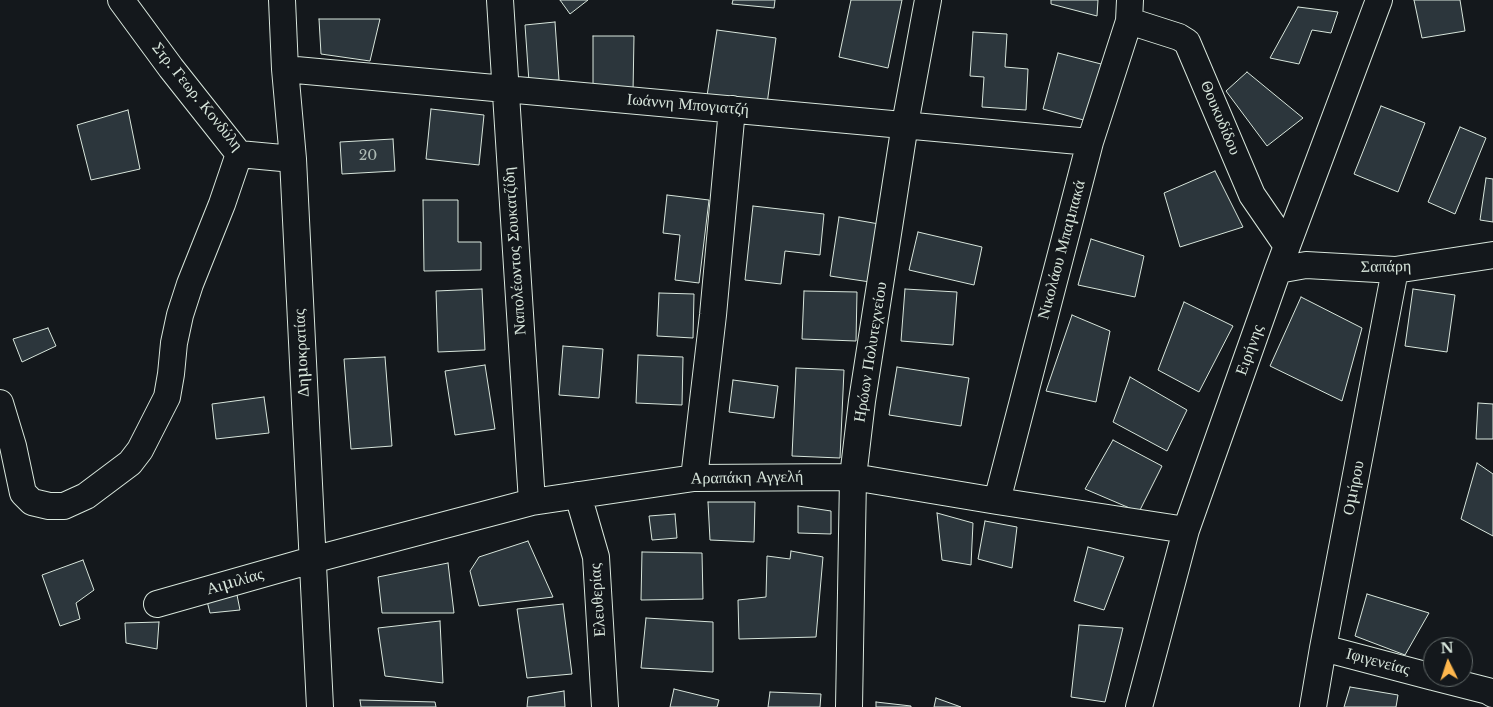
<!DOCTYPE html>
<meta charset="utf-8">
<style>
body{margin:0}
#map{position:relative;width:1493px;height:707px;overflow:hidden;background:#14181c;font-family:"Libre Baskerville",serif}
canvas{display:block}
.north{position:absolute;left:1423px;top:637px;width:50px;height:50px;box-sizing:border-box;background:#14181c;border:1px solid #626a69;border-radius:50%;rotate:356deg;font-size:14px;font-weight:700;line-height:20px;text-align:center;color:#d8e6dc}
.north::after{content:'';display:block;margin:auto;width:18px;height:22px;background:#ffb74d;clip-path:polygon(50% 0,100% 100%,50% 72%,0 100%)}
</style>
<div id="map">
<canvas width="1493" height="707"></canvas>
<div class="north">N</div>
</div>
<script>
const ctx = document.querySelector('canvas').getContext('2d');
ctx.lineJoin = 'round';
function fill(path, color) {
  ctx.fillStyle = color;
  ctx.fill(path, 'evenodd');
}
function toPath(rows) {
  const path = new Path2D();
  for (const r of rows) {
    path.moveTo(r[0], r[1]);
    for (let i = 2; i < r.length; i += 2) path.lineTo(r[i], r[i + 1]);
  }
  return path;
}
function stroke(path, color, width, dash) {
  ctx.strokeStyle = color;
  ctx.lineWidth = width;
  ctx.lineCap = dash ? 'butt' : 'round';
  ctx.setLineDash(dash || []);
  ctx.stroke(path);
}
function drawText(font, color, halo, rows, align = 'center') {
  ctx.font = font + ' "Libre Baskerville",serif';
  ctx.lineWidth = 4;
  ctx.setLineDash([]);
  ctx.textBaseline = 'middle';
  ctx.strokeStyle = halo;
  ctx.fillStyle = color;
  for (const [text, x, y, turn = 0] of rows) {
    ctx.save();
    ctx.translate(x, y);
    ctx.rotate((+turn || 0) * Math.PI / 180);
    ctx.textAlign = isNaN(turn) ? turn : align;
    if (halo) ctx.strokeText(text, 0, 0);
    ctx.fillText(text, 0, 0);
    ctx.restore();
  }
}
const building = toPath([
 [560,0,588,0,570,14,560,0],
 [733,0,775,0,774,8,732,4,733,0],
 [851,0,902,0,888,68,839,57,851,0],
 [1051,0,1098,0,1097,16,1051,4,1051,0],
 [1414,0,1460,0,1465,31,1422,38,1414,0],
 [1298,7,1338,12,1331,33,1312,30,1299,64,1270,58,1298,7],
 [319,19,380,19,370,61,321,54,319,19],
 [555,22,559,80,529,82,525,25,555,22],
 [717,30,776,38,767,104,707,96,717,30],
 [973,32,1007,34,1005,67,1028,69,1026,110,982,107,984,77,970,76,973,32],
 [593,36,634,36,633,92,593,92,593,36],
 [1058,53,1105,65,1091,122,1043,109,1058,53],
 [1247,72,1303,118,1267,146,1226,91,1247,72],
 [1381,106,1425,123,1398,192,1354,174,1381,106],
 [431,109,484,115,479,165,426,159,431,109],
 [128,110,140,169,91,180,77,125,128,110],
 [1460,127,1486,138,1455,214,1428,202,1460,127],
 [393,139,395,171,342,174,340,142,393,139],
 [1215,171,1243,227,1180,247,1164,193,1215,171],
 [1486,178,1493,179,1493,222,1480,220,1486,178],
 [667,195,709,200,699,283,675,280,680,235,663,233,667,195],
 [423,200,458,200,458,242,481,242,481,270,424,271,423,200],
 [753,206,824,214,820,255,785,251,781,284,745,280,753,206],
 [839,217,879,224,870,282,830,276,839,217],
 [918,232,982,247,974,285,909,270,918,232],
 [1091,239,1144,256,1135,297,1078,285,1091,239],
 [482,289,485,350,438,352,436,291,482,289],
 [905,289,957,292,953,345,901,341,905,289],
 [1413,289,1455,295,1447,352,1405,346,1413,289],
 [804,291,857,292,856,341,802,339,804,291],
 [659,293,694,294,693,338,657,336,659,293],
 [1301,297,1362,328,1342,401,1270,366,1301,297],
 [1184,302,1233,326,1199,392,1158,370,1184,302],
 [1072,315,1110,331,1096,402,1046,391,1072,315],
 [48,328,56,346,22,362,13,339,48,328],
 [563,346,603,349,599,398,559,395,563,346],
 [638,355,683,357,682,405,636,403,638,355],
 [385,357,392,446,351,449,344,359,385,357],
 [485,365,495,429,455,435,445,371,485,365],
 [897,367,969,378,961,426,889,415,897,367],
 [796,368,844,370,840,458,792,456,796,368],
 [1130,377,1187,410,1167,451,1113,422,1130,377],
 [733,380,778,386,774,418,729,412,733,380],
 [264,397,269,433,216,439,212,404,264,397],
 [1478,403,1493,404,1493,439,1476,439,1478,403],
 [1113,440,1162,466,1139,512,1085,489,1113,440],
 [1477,463,1493,474,1493,536,1461,519,1477,463],
 [708,502,755,502,754,542,710,540,708,502],
 [798,506,831,511,831,534,798,533,798,506],
 [937,513,973,523,971,565,942,560,937,513],
 [675,514,677,538,652,540,649,516,675,514],
 [985,521,1017,527,1012,568,978,559,985,521],
 [528,541,553,597,479,606,470,571,479,557,528,541],
 [1088,547,1124,557,1104,610,1074,601,1088,547],
 [791,551,823,557,816,637,739,639,738,600,766,597,767,556,790,559,791,551],
 [642,552,702,553,703,599,641,600,642,552],
 [83,560,94,590,76,603,80,619,60,626,42,575,83,560],
 [448,563,454,613,382,613,378,577,448,563],
 [1367,594,1429,613,1405,655,1355,636,1367,594],
 [237,595,240,610,210,613,206,597,237,595],
 [563,604,572,674,527,678,517,609,563,604],
 [646,618,713,622,713,672,641,668,646,618],
 [440,621,443,683,385,676,378,628,440,621],
 [159,622,157,649,126,643,125,623,159,622],
 [1079,625,1123,628,1105,702,1071,697,1079,625],
 [1350,687,1398,695,1396,707,1344,707,1350,687],
 [674,689,719,700,717,707,670,707,674,689],
 [564,691,565,707,527,707,528,697,564,691],
 [770,692,821,694,820,707,768,707,770,692],
 [936,698,961,707,934,707,936,698],
 [360,700,435,702,436,707,361,707,360,700],
 [876,702,911,706,911,707,876,707,876,702]
]);
fill(building, '#2c363c');
stroke(building, '#d8e6dc', 1);
const minor = toPath([
 [121,0,171,68,239,154,293,159],
 [282,0,285,69,293,159,320,707],
 [500,0,532,502],
 [1129,21,1179,37,1187,42,1252,195,1287,246],
 [285,69,1090,142],
 [1278,270,1306,265,1395,270,1493,255],
 [0,403,13,446,23,493,32,502,49,506,64,506,86,496,130,463,140,450,167,397,171,374,174,343,180,315,190,284,222,204,239,154],
 [694,478,713,315,732,109],
 [578,495,596,557,605,707],
 [997,501,1090,142,1129,21,1130,0],
 [157,604,312,560,532,502,694,478,853,477,997,501,1186,530],
 [1323,648,1433,677],
 [1433,677,1488,691,1493,694],
 [849,707,853,477,862,401,905,124,928,0],
 [1139,707,1186,530,1278,270,1379,0],
 [1313,707,1323,648,1395,270]
]);
stroke(minor, '#d8e6dc', 28);
stroke(minor, '#14181c', 26);
drawText('14px', '#adbab4', null, [
 ["20",368,156]
]);
drawText('16px', '#d8e6dc', '#14181c', [
 ["Στρ. Γεωρ. Κονδύλη",197,97,51],
 ["Ιωάννη Μπογιατζή",688,105,5],
 ["Θουκυδίδου",1220,118,67],
 ["Νικολάου Μπαμπακά",1062,250,-75],
 ["Ναπολέωντος Σουκατζίδη",515,251,-94],
 ["Σαπάρη",1386,267,-1],
 ["Ειρήνης",1250,350,-70],
 ["Ηρώων Πολυτεχνείου",871,352,-81],
 ["Δημοκρατίας",302,353,-93],
 ["Αραπάκη Αγγελή",747,478,-1],
 ["Ομήρου",1354,488,-79],
 ["Αιμιλίας",235,582,-16],
 ["Ελευθερίας",598,600,-94],
 ["Ιφιγενείας",1378,662,15]
]);
</script>
